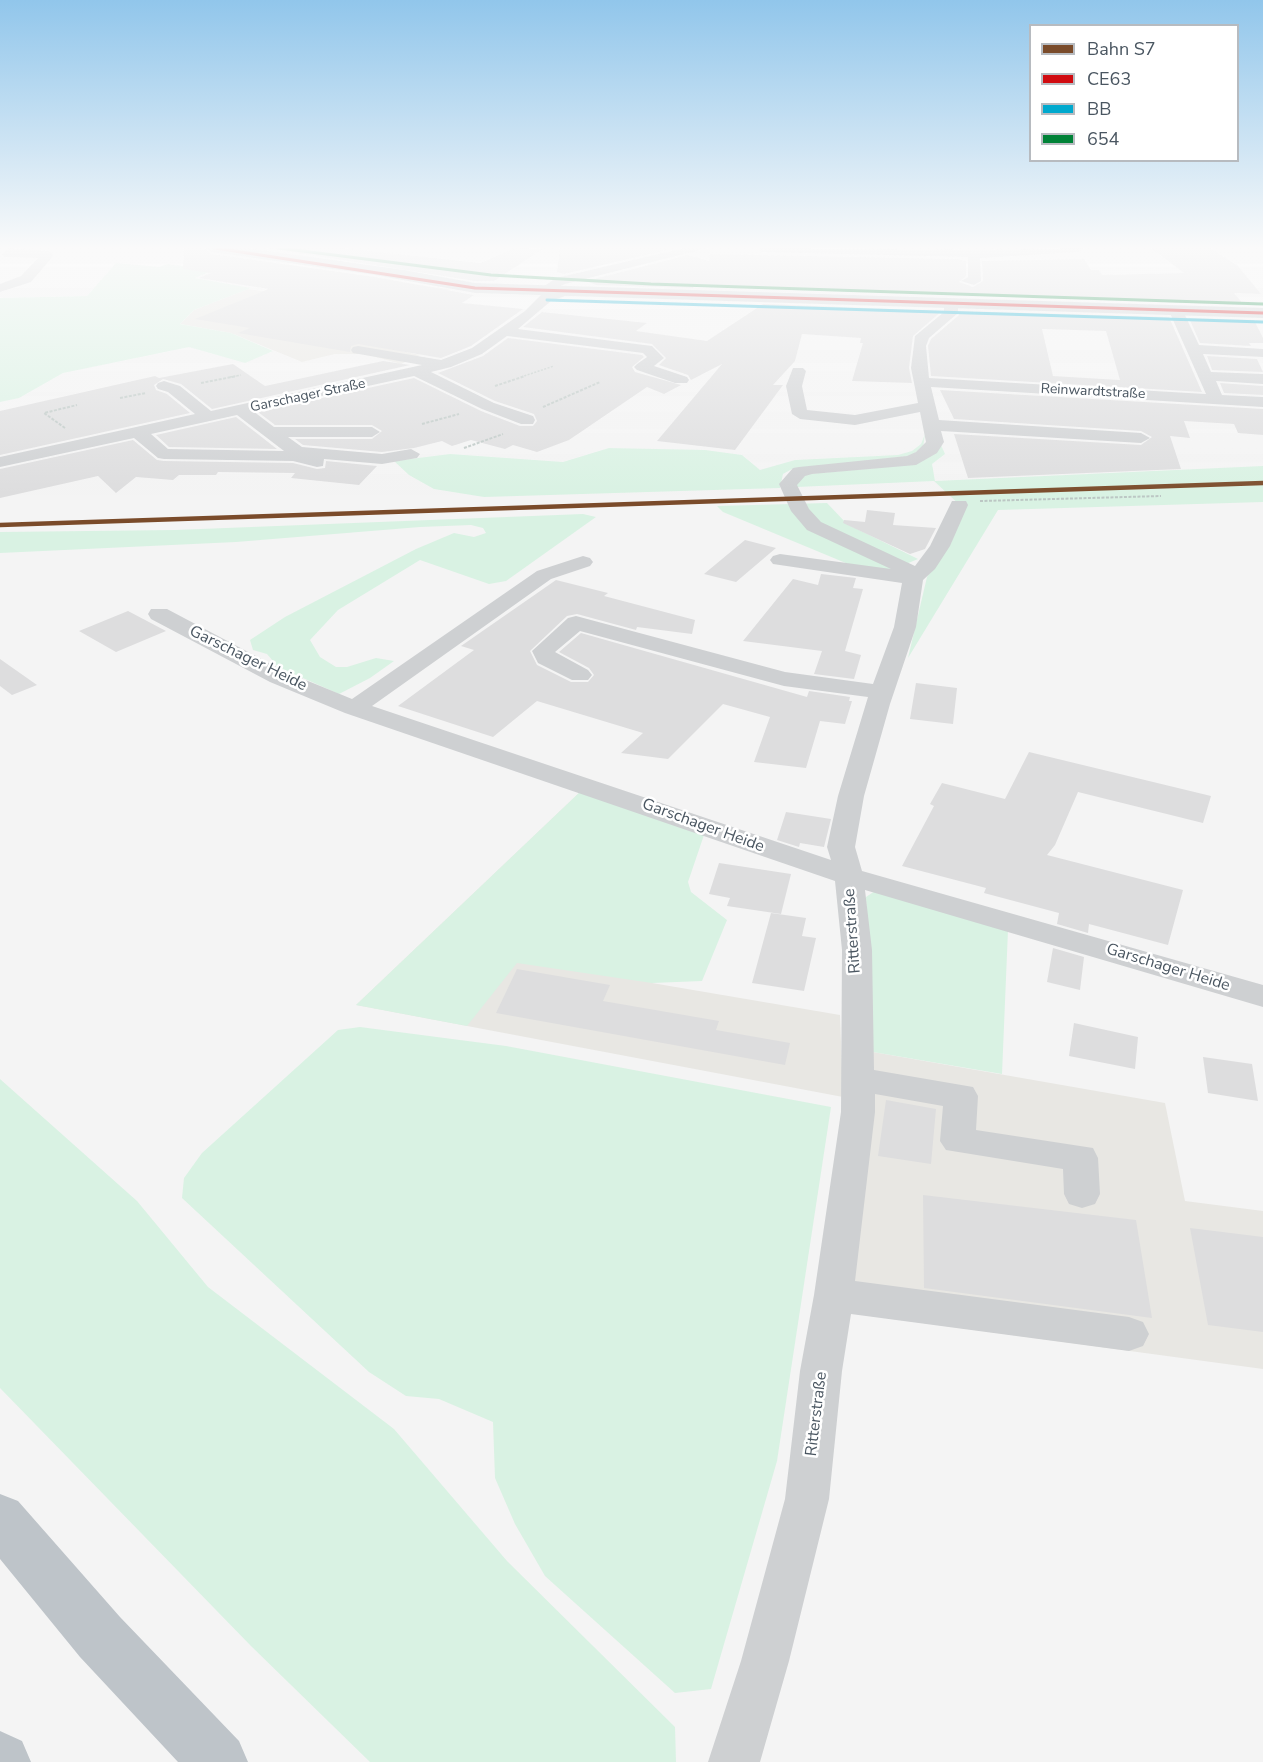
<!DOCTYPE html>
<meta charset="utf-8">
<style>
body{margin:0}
#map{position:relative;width:1263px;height:1762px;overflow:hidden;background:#f4f4f4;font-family:"Nunito Sans",sans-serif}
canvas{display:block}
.legend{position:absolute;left:1029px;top:24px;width:210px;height:138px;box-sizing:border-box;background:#fff;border:2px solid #b7bbc0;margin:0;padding:8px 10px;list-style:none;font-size:18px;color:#4a5661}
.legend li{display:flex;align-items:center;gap:12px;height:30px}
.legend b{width:30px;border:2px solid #b7bbc0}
</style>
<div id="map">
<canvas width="1263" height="1762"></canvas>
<ul class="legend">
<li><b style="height:8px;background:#7a4b2a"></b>Bahn S7</li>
<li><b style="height:8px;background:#d00b10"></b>CE63</li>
<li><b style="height:8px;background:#00a9ce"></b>BB</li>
<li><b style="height:8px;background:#008237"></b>654</li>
</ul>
</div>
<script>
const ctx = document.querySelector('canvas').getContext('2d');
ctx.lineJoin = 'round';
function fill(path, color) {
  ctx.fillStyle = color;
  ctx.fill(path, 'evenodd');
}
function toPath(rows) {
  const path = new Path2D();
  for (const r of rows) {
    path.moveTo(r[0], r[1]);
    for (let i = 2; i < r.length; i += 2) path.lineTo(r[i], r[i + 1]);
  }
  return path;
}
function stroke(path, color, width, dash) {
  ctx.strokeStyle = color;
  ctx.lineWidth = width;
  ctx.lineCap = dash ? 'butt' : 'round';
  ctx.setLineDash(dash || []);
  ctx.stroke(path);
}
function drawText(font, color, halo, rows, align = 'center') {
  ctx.font = font + ' "Nunito Sans",sans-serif';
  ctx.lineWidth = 5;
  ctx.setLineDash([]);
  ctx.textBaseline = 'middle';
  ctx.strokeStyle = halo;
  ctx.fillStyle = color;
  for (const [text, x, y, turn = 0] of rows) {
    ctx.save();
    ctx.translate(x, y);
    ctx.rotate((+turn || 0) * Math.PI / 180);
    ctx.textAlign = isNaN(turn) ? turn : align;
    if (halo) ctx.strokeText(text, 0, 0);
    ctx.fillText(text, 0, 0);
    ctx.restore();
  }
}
fill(toPath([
 [285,282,415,285,450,289,394,325,379,346,420,355,401,364,365,354,335,354,302,362,231,333,180,324,194,310,248,289,263,291],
 [581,791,652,983,840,1015,843,1097,356,1005],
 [873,1052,1165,1103,1185,1201,1263,1211,1263,1369,849,1313]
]), '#e8e7e3');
fill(toPath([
 [116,263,159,267,168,264,212,271,195,278,251,288,194,310,180,324,231,333,273,351,245,363,189,347,63,373,19,398,0,402,0,298,87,296],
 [925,434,923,448,910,456,792,469,783,474,780,488,484,497,434,489,409,475,394,461,450,454,563,462,609,448,705,450,742,455,760,470,795,460,898,455,912,451,921,444],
 [941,445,945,454,932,464,935,481,1263,466,1263,502,998,510,908,658,927,577,951,543,964,509,934,481,797,487,797,484,801,477,808,474,875,468],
 [827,503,847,524,918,559,877,576,723,512,717,506],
 [583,514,596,517,506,581,489,584,420,560,338,610,310,640,320,657,336,667,347,667,376,658,394,661,370,678,339,694,278,667,267,654,253,650,250,640,285,617,416,549,454,533,474,537,486,533,483,528,471,525,420,527,236,542,0,553,0,532,175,530],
 [581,791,704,835,688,882,691,892,727,920,702,981,652,983,517,963,467,1026,356,1005],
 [875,891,1008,930,1002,1074,873,1052,866,897],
 [360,1027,506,1046,831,1107,777,1461,711,1689,675,1693,545,1576,515,1524,495,1478,493,1422,439,1399,406,1396,369,1372,182,1198,184,1178,202,1153,338,1030],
 [0,1079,137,1201,208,1287,394,1429,507,1561,675,1727,676,1762,370,1762,251,1646,0,1388]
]), '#d9f2e3');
fill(toPath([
 [184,248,203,248,212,254,375,277,474,295,462,303,523,309,471,346,441,358,358,344,351,346,350,352,238,333,250,328,195,319,269,289,199,278,211,273,183,269],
 [266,248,341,248,480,263,516,248,543,249,494,281,475,281],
 [560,248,664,248,667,250,564,274,557,272],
 [1151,248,1210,248,1238,266,1261,294,1234,293,1244,305,696,285,693,288,596,285,586,281,688,255,709,261,710,254,957,259,966,261,966,276,959,282,973,287,983,281,982,261,1084,259,1091,270,1099,270,1102,275,1184,273],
 [763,304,942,311,913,336,909,368,912,383,852,381,863,343,860,343,861,338,802,334,795,361,773,385,783,385,735,450,657,441,722,364,691,380,688,375,659,365,666,358,652,344,523,327,542,312,647,323,636,331,707,341],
 [960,311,1169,317,1202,392,931,376,928,346,931,339,959,315],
 [1042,329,1106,331,1120,380,1053,376],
 [1189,318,1254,320,1263,338,1263,343,1249,343,1251,346,1200,343],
 [508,338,642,355,644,357,632,367,635,372,681,385,664,394,647,387,569,440,537,452,513,445,505,449,471,440,452,446,442,441,414,448,382,452,303,445,295,439,372,439,382,431,372,425,275,425,258,412,414,378,481,411,520,426,533,426,537,421,534,414,495,401,438,373,483,356],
 [1207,356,1257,359,1263,372,1212,370],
 [383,361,410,365,212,409,181,384,163,379,154,385,156,390,167,394,190,413,0,455,0,411,155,376,159,378,233,364,265,386],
 [1220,383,1263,386,1263,395,1224,393],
 [940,390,1263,409,1263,435,1238,433,1234,424,1184,421,1190,438,1170,436,1181,469,968,478,954,434,1141,445,1152,437,1141,431,954,419],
 [236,417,277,449,169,447,156,435],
 [133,440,157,460,164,461,293,463,317,469,325,468,326,461,377,466,359,485,291,478,295,473,218,472,216,475,179,475,173,480,136,477,116,493,98,476,0,498,0,469],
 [867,510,895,513,893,525,936,528,925,549,910,554,843,523,844,520,865,522],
 [745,540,776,548,736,582,704,574],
 [821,574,856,578,853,588,863,589,845,651,861,655,854,679,814,674,822,651,743,641,793,579,818,585],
 [556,580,608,593,604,596,695,620,692,634,637,627,636,630,577,614,567,616,530,651,537,665,571,682,588,682,594,675,589,668,559,652,581,633,807,697,809,691,850,697,849,701,852,701,845,724,820,721,806,768,754,762,770,717,723,704,668,759,621,753,643,733,537,701,493,737,398,706,474,650,461,646],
 [128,611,166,631,116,652,79,631],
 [0,659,37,685,12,695,0,686],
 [916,683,957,688,953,724,910,719],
 [1029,752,1211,796,1203,823,1078,792,1055,845,1047,855,1183,890,1168,945,1089,924,1088,933,1057,924,1059,913,984,893,986,888,902,866,934,806,930,804,942,783,1005,799],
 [786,812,831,819,824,847,800,843,799,847,777,840],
 [719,863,791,874,781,914,727,906,730,898,709,894],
 [771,913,806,918,802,936,816,938,804,991,752,983],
 [1053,948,1084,957,1080,990,1047,982],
 [517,969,610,985,603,1001,719,1021,716,1030,790,1043,785,1065,496,1013],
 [1074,1023,1138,1037,1135,1069,1069,1056],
 [1203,1057,1252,1064,1258,1101,1208,1093],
 [886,1100,936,1109,931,1164,878,1156],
 [923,1195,1136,1220,1152,1318,924,1288],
 [1190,1228,1263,1237,1263,1332,1208,1325]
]), '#ddddde');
stroke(toPath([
 [230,377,241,375],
 [521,377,554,366]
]), '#bcc7c4', 1.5, [2, 1.5]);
stroke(toPath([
 [201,383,237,376],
 [495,386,525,376],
 [120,398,146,393],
 [543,407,600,382],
 [422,424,459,414],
 [65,428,44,413,77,405],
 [464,448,503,434],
 [980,501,1161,496]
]), '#bcc7c4', 2, [3, 1.5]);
fill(toPath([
 [7,248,48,251,54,255,31,282,0,292,0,284,21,276,38,258,4,257,2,254,7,248],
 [684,248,708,248,565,284,550,291,543,287,556,278,684,248],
 [756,248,983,250,1084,248,1078,252,980,258,981,281,974,285,961,281,968,277,968,257,762,252,756,248],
 [563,288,570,292,568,295,551,301,518,329,652,346,664,358,654,366,687,377,689,380,687,383,675,383,637,370,634,367,637,364,647,357,643,353,507,336,482,354,451,367,431,372,494,403,533,416,535,420,533,424,521,424,482,409,414,376,253,411,274,427,372,427,380,432,372,437,288,437,302,447,382,454,411,449,420,454,417,458,382,464,324,459,323,466,317,467,293,461,164,459,158,458,134,438,0,467,0,457,195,414,168,392,158,389,156,386,158,383,164,381,180,386,211,411,422,365,353,353,351,350,353,347,358,346,441,360,472,348,525,311,541,295,563,288],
 [237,415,284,451,168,449,151,434,237,415],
 [951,299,958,303,958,313,929,338,926,346,929,378,1206,394,1169,311,1176,307,1183,311,1199,345,1263,349,1263,357,1203,354,1211,372,1263,374,1263,384,1216,381,1222,395,1263,397,1263,407,931,387,939,420,1141,433,1150,438,1141,443,941,431,944,442,937,453,916,465,812,474,805,476,797,485,809,509,821,522,915,566,930,546,952,501,966,501,968,505,950,546,935,569,923,580,916,627,890,704,864,796,855,847,862,871,1263,985,1263,1007,865,890,872,950,874,1070,973,1087,978,1096,976,1130,1093,1148,1098,1158,1100,1194,1095,1204,1082,1208,1069,1204,1064,1194,1063,1169,946,1150,940,1141,943,1106,875,1094,875,1112,855,1281,1129,1317,1143,1322,1149,1334,1143,1346,1129,1351,851,1314,842,1371,829,1499,789,1661,760,1762,708,1762,741,1661,785,1499,800,1371,814,1295,841,1112,842,950,835,881,345,713,270,682,151,619,148,614,151,609,167,609,286,672,352,699,537,571,583,556,590,558,593,562,590,566,551,579,372,706,831,860,827,847,838,796,868,697,784,686,580,631,555,652,588,670,592,675,588,680,572,680,538,663,532,651,568,618,576,616,785,672,873,684,894,627,902,583,773,564,770,560,773,556,780,554,891,569,807,530,791,511,779,484,793,468,799,467,907,456,916,452,926,442,920,412,855,425,800,419,792,414,786,386,793,368,803,368,806,371,802,386,807,410,855,415,918,403,911,368,915,336,944,312,944,303,951,299]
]), '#ced0d2');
fill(toPath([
 [205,248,247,248,404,270,475,283,1263,308,1263,318,475,293,375,275,212,252,205,248]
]), '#caced1');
fill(toPath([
 [0,1494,18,1501,120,1617,239,1741,248,1762,178,1762,80,1657,0,1559,0,1494],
 [0,1731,22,1741,31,1762,0,1762,0,1731]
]), '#bec4c9');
stroke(toPath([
 [215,248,475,288,1263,313]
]), '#d00b10', 3);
stroke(toPath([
 [547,300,1263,322]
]), '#00a9ce', 3);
stroke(toPath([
 [279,248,491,275,651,284,1263,304]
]), '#008237', 3);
stroke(toPath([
 [0,525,1263,483]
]), '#7a4b2a', 4.5);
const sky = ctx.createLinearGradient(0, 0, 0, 495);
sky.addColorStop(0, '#91c6eb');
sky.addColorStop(0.5, '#fafafa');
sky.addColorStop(1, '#fafafa00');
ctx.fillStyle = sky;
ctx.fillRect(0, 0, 1263, 495);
drawText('14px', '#4a5661', '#fff', [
 ["Reinwardtstraße",1093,392,3],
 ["Garschager Straße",308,396,-12]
]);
drawText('16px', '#4a5661', '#fff', [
 ["Garschager Heide",248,659,26],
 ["Garschager Heide",703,826,20],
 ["Ritterstraße",853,931,-94],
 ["Garschager Heide",1168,968,17],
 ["Ritterstraße",817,1414,-83]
]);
</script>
